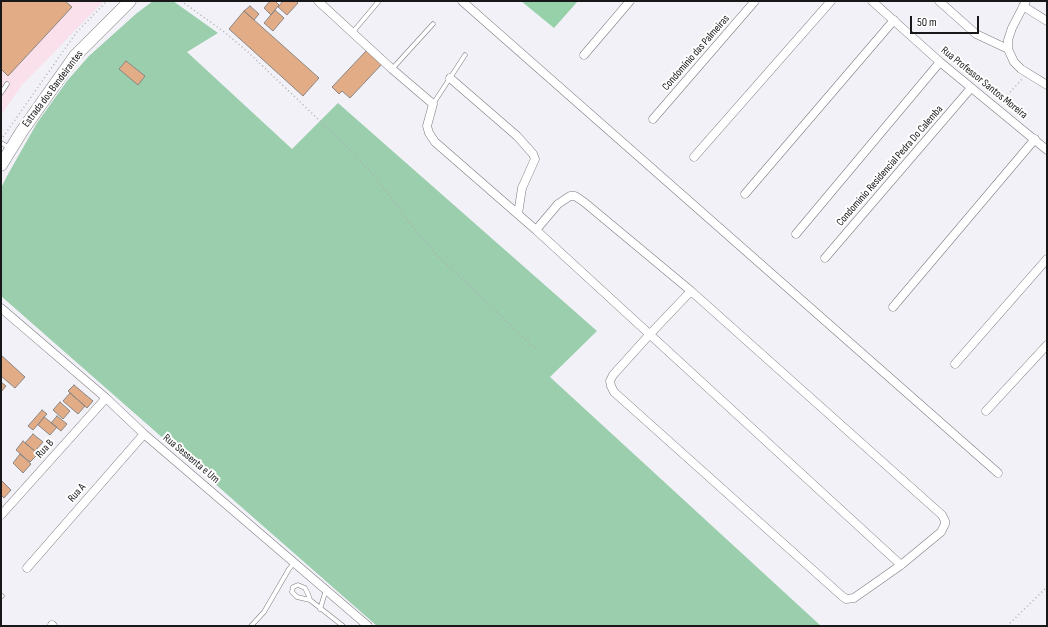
<!DOCTYPE html>
<meta charset="utf-8">
<style>
body{margin:0}
#map{position:relative;width:1048px;height:627px;overflow:hidden;background:#f1f1f7;font-family:"Sofia Sans Condensed",sans-serif}
canvas{display:block}
.frame{position:absolute;inset:0;border:2px solid #181719;pointer-events:none}
.scale{position:absolute;left:910px;top:16px;width:69px;height:18px;box-sizing:border-box;border:2px solid #181719;border-top:0;padding-left:5px;font-size:12px;line-height:14px;white-space:nowrap;color:#181719;-webkit-text-stroke:3px #fff;paint-order:stroke}
</style>
<div id="map">
<canvas width="1048" height="627"></canvas>
<div class="frame"></div>
<div class="scale">50 m</div>
</div>
<script>
const ctx = document.querySelector('canvas').getContext('2d');
ctx.lineJoin = 'round';
function fill(path, color) {
  ctx.fillStyle = color;
  ctx.fill(path, 'evenodd');
}
function toPath(rows) {
  const path = new Path2D();
  for (const r of rows) {
    path.moveTo(r[0], r[1]);
    for (let i = 2; i < r.length; i += 2) path.lineTo(r[i], r[i + 1]);
  }
  return path;
}
function stroke(path, color, width, dash) {
  ctx.strokeStyle = color;
  ctx.lineWidth = width;
  ctx.lineCap = dash ? 'butt' : 'round';
  ctx.setLineDash(dash || []);
  ctx.stroke(path);
}
function drawText(font, color, halo, rows, align = 'center') {
  ctx.font = font + ' "Sofia Sans Condensed",sans-serif';
  ctx.lineWidth = 4;
  ctx.setLineDash([]);
  ctx.textBaseline = 'middle';
  ctx.strokeStyle = halo;
  ctx.fillStyle = color;
  for (const [text, x, y, turn = 0] of rows) {
    ctx.save();
    ctx.translate(x, y);
    ctx.rotate((+turn || 0) * Math.PI / 180);
    ctx.textAlign = isNaN(turn) ? turn : align;
    if (halo) ctx.strokeText(text, 0, 0);
    ctx.fillText(text, 0, 0);
    ctx.restore();
  }
}
fill(toPath([
 [1,1,104,1,22,85,1,115]
]), '#f9e0ea');
fill(toPath([
 [153,1,173,1,218,33,187,52,292,149,338,103,597,331,550,377,821,626,540,626,541,625,529,626,377,626,1,296,1,188,7,176,37,123,67,81,89,56,137,13]
]), '#9aceac');
fill(toPath([
 [521,1,578,1,554,28]
]), '#96d1aa');
const building = toPath([
 [1,1,65,1,72,7,8,76,1,69,1,1],
 [270,1,275,1,279,5,271,15,264,8,270,1],
 [283,1,296,1,298,3,287,15,278,7,283,1],
 [250,6,259,14,254,20,244,11,250,6],
 [275,10,284,18,273,31,264,23,275,10],
 [244,11,319,78,303,96,229,29,244,11],
 [367,50,382,64,350,98,342,91,339,94,332,87,367,50],
 [126,61,145,76,138,85,119,69,126,61],
 [1,355,25,377,15,388,1,376,1,355],
 [1,382,6,386,1,392,1,382],
 [74,385,93,401,87,408,68,391,74,385],
 [70,393,85,406,78,414,63,401,70,393],
 [60,402,70,411,63,419,53,410,60,402],
 [42,410,47,414,33,430,28,426,42,410],
 [57,416,67,424,61,431,51,423,57,416],
 [44,417,57,427,50,435,38,425,44,417],
 [33,434,43,442,35,451,25,443,33,434],
 [23,441,38,454,30,462,16,450,23,441],
 [20,454,31,464,23,473,13,463,20,454],
 [1,480,11,490,4,498,1,495,1,480]
]);
fill(building, '#e2ac87');
stroke(building, '#8a8582', 1);
const lane = toPath([
 [352,33,379,1],
 [392,69,433,24],
 [1,93,7,84],
 [433,104,465,55],
 [1,143,10,148],
 [1,596,2,596],
 [310,600,308,594,305,588,298,585,293,587,292,592,297,597,310,600,343,626],
 [320,609,326,590],
 [251,626,264,612,289,569,294,563]
]);
const street = toPath([
 [318,1,392,69,433,104,427,126,429,133,435,142,536,230,901,565],
 [462,1,998,473],
 [872,1,940,62,1047,150],
 [939,1,976,34,1008,49],
 [1026,1,1012,28,1008,40,1008,49,1014,62,1021,69,1047,85],
 [1023,6,1047,21],
 [584,55,630,1],
 [450,78,517,136,533,154,535,159,522,188,518,214],
 [653,119,755,1],
 [694,157,831,1],
 [745,194,894,20],
 [536,230,558,204,570,196,575,196,584,202,691,291,942,515,945,521,945,524,941,532,901,565,854,598,846,599,842,596,614,392,611,386,610,381,613,375,650,334,691,291],
 [796,234,940,62],
 [825,258,971,88],
 [893,307,1035,139],
 [1,308,106,398,144,434,368,626],
 [955,364,1047,259],
 [986,411,1047,345],
 [1,515,106,398],
 [27,568,144,434],
 [52,625,53,626]
]);
const secondary = toPath([
 [1,165,22,131,75,56,130,1]
]);
stroke(lane, '#7b7b80', 5);
stroke(street, '#7b7b80', 9);
stroke(secondary, '#7b7b80', 13);
stroke(toPath([
 [181,1,223,31,248,52,344,144,375,177,412,226,438,256,536,349],
 [1002,101,1022,79],
 [3,137,76,33,107,1],
 [1007,626,1047,587]
]), '#afafb4', 1.5, [1, 3]);
stroke(lane, '#fff', 4);
stroke(street, '#fff', 8);
stroke(secondary, '#fff', 12);
drawText('11px', '#181719', '#fff', [
 ["Condomínio das Palmeiras",696,53,-49],
 ["Rua Professor Santos Moreira",984,83,39],
 ["Estrada dos Bandeirantes",53,89,-53],
 ["Condominio Residencial Pedra Do Calemba",890,166,-49],
 ["Rua B",45,449,-48],
 ["Rua Sessenta e Um",191,459,40],
 ["Rua A",77,493,-49]
]);
</script>
